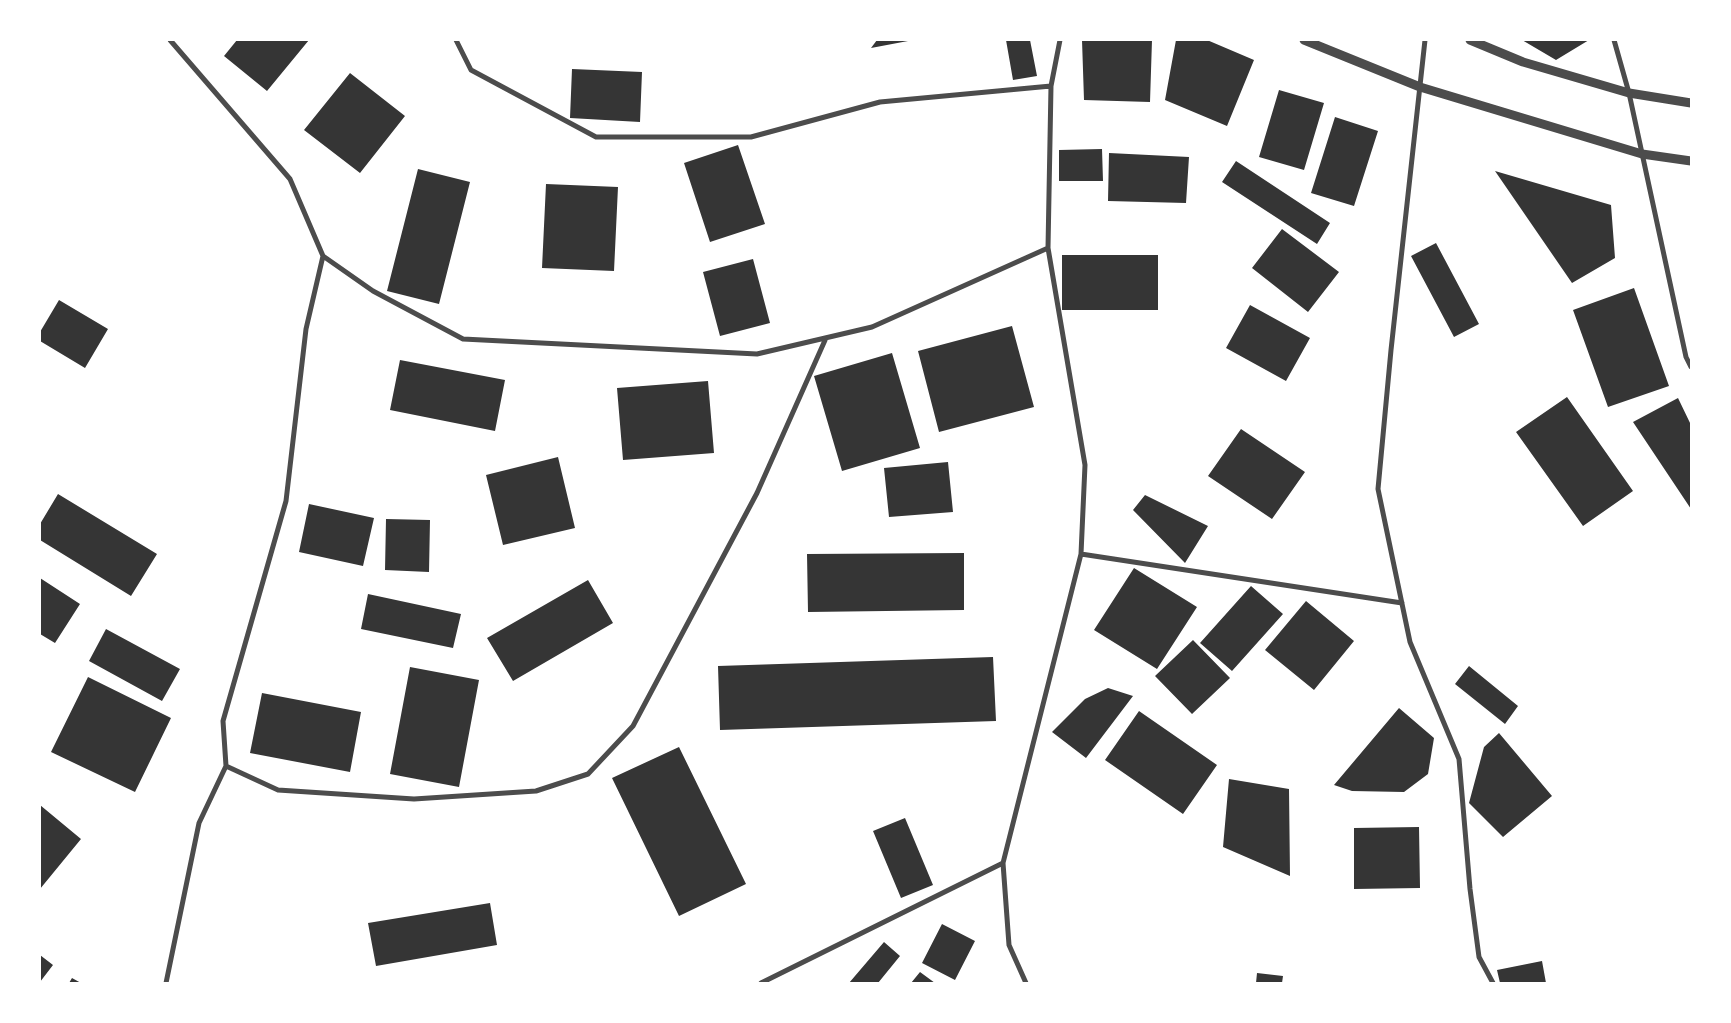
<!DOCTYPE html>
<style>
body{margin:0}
#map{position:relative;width:1731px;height:1023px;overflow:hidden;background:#fff;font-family:"Fira Sans",sans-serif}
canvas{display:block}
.frame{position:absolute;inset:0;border:41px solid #fff;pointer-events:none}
</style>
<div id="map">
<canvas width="1731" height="1023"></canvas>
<div class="frame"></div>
</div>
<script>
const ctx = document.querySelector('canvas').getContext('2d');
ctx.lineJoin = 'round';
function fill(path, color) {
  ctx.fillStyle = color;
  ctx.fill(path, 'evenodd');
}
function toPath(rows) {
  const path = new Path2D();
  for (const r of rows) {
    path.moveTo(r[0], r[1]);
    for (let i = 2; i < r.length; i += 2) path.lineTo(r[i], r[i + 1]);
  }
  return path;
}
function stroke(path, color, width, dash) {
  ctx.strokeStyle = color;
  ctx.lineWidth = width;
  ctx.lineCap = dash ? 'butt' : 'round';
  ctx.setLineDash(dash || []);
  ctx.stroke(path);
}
fill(toPath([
 [237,40,309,40,267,91,224,56],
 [877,40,908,40,908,41,871,48],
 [1006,40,1030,40,1037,76,1013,80],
 [1082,40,1152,40,1150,102,1084,100],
 [1176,40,1207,40,1254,60,1227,126,1165,100],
 [1522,40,1589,40,1556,60],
 [572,69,642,72,640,122,570,118],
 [350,73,405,116,360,173,304,130],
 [1279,90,1324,103,1304,170,1259,157],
 [1335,117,1378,131,1354,206,1311,193],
 [738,145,765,224,710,242,684,163],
 [1102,149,1103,181,1059,181,1059,150],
 [1109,153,1189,157,1186,203,1108,201],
 [1236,161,1330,223,1317,244,1222,182],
 [418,169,470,182,439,304,387,291],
 [1495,171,1611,205,1615,258,1572,283],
 [546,184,618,187,614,271,542,268],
 [1282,229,1339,272,1308,312,1252,268],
 [1436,243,1479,324,1454,337,1411,256],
 [1062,255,1158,255,1158,310,1062,310],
 [753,259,770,323,720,336,703,272],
 [1634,288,1669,386,1608,407,1573,310],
 [59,300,108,329,85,368,40,341,40,332],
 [1250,305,1310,338,1286,381,1226,348],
 [1012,326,1034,407,939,432,918,351],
 [892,353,920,448,842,471,814,376],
 [400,360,505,380,495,431,390,410],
 [708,381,714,453,623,460,617,388],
 [1567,397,1633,491,1583,526,1516,432],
 [1678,398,1691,425,1691,509,1633,422],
 [1241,429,1305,472,1272,519,1208,476],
 [558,457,575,528,503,545,486,475],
 [948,462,953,512,889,517,884,468],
 [58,494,157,554,131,596,40,540,40,524],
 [1145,495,1208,526,1185,563,1133,510],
 [309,504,374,518,363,566,299,552],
 [386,519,430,520,429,572,385,570],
 [964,553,964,610,808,612,807,554],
 [1134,568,1197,607,1157,669,1094,630],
 [40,578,80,604,55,643,40,634],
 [588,580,613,623,513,681,487,638],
 [1251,586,1283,614,1232,671,1200,643],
 [368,594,461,614,453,648,361,629],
 [1306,601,1354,641,1314,690,1265,650],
 [106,629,180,669,162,701,89,661],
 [1193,640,1230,678,1192,714,1155,676],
 [993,657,996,721,720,730,718,666],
 [1469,666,1518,706,1505,724,1455,684],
 [410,667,479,680,459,787,390,774],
 [88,677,171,718,135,792,51,752],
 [1108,688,1133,696,1086,758,1052,732,1085,699],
 [262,693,361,712,350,772,250,753],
 [1399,708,1434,738,1428,774,1404,792,1352,791,1334,785],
 [1139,711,1217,765,1183,814,1105,760],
 [1499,733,1552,796,1503,837,1469,803,1484,747],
 [679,747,746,884,679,916,612,778],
 [1229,779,1289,789,1290,876,1223,847],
 [40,805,81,839,40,889],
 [905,818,933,885,901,898,873,831],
 [1419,827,1420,888,1354,889,1354,828],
 [490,903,497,945,376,966,368,923],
 [942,924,975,941,955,980,922,963],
 [884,942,900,956,878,983,849,983],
 [40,955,53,965,40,982],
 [1542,961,1546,983,1500,983,1497,970],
 [920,972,935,983,911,983],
 [1257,973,1283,976,1282,983,1256,983],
 [72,978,81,983,69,983]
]), '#353535');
stroke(toPath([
 [170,40,290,179,323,256,373,291,463,339,757,354,872,327,1048,248],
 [456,40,471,70,596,137,751,137,880,102,1051,86],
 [1425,40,1391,350,1378,489,1410,642,1459,759,1470,889,1479,957,1493,983],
 [1614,40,1629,93,1686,357,1691,367],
 [323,256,306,329,286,501,223,721,226,766,278,790,414,799,536,791,588,774,633,726,757,493,826,338],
 [1081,554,1402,603],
 [166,983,199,823,226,766],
 [761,983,1003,863],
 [1026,983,1009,945,1003,863,1081,554,1085,465,1048,248,1051,86,1060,40]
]), '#4c4c4c', 5);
stroke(toPath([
 [1304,40,1420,87,1642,154,1691,161],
 [1470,40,1523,62,1629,93,1691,103]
]), '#4c4c4c', 9);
</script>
